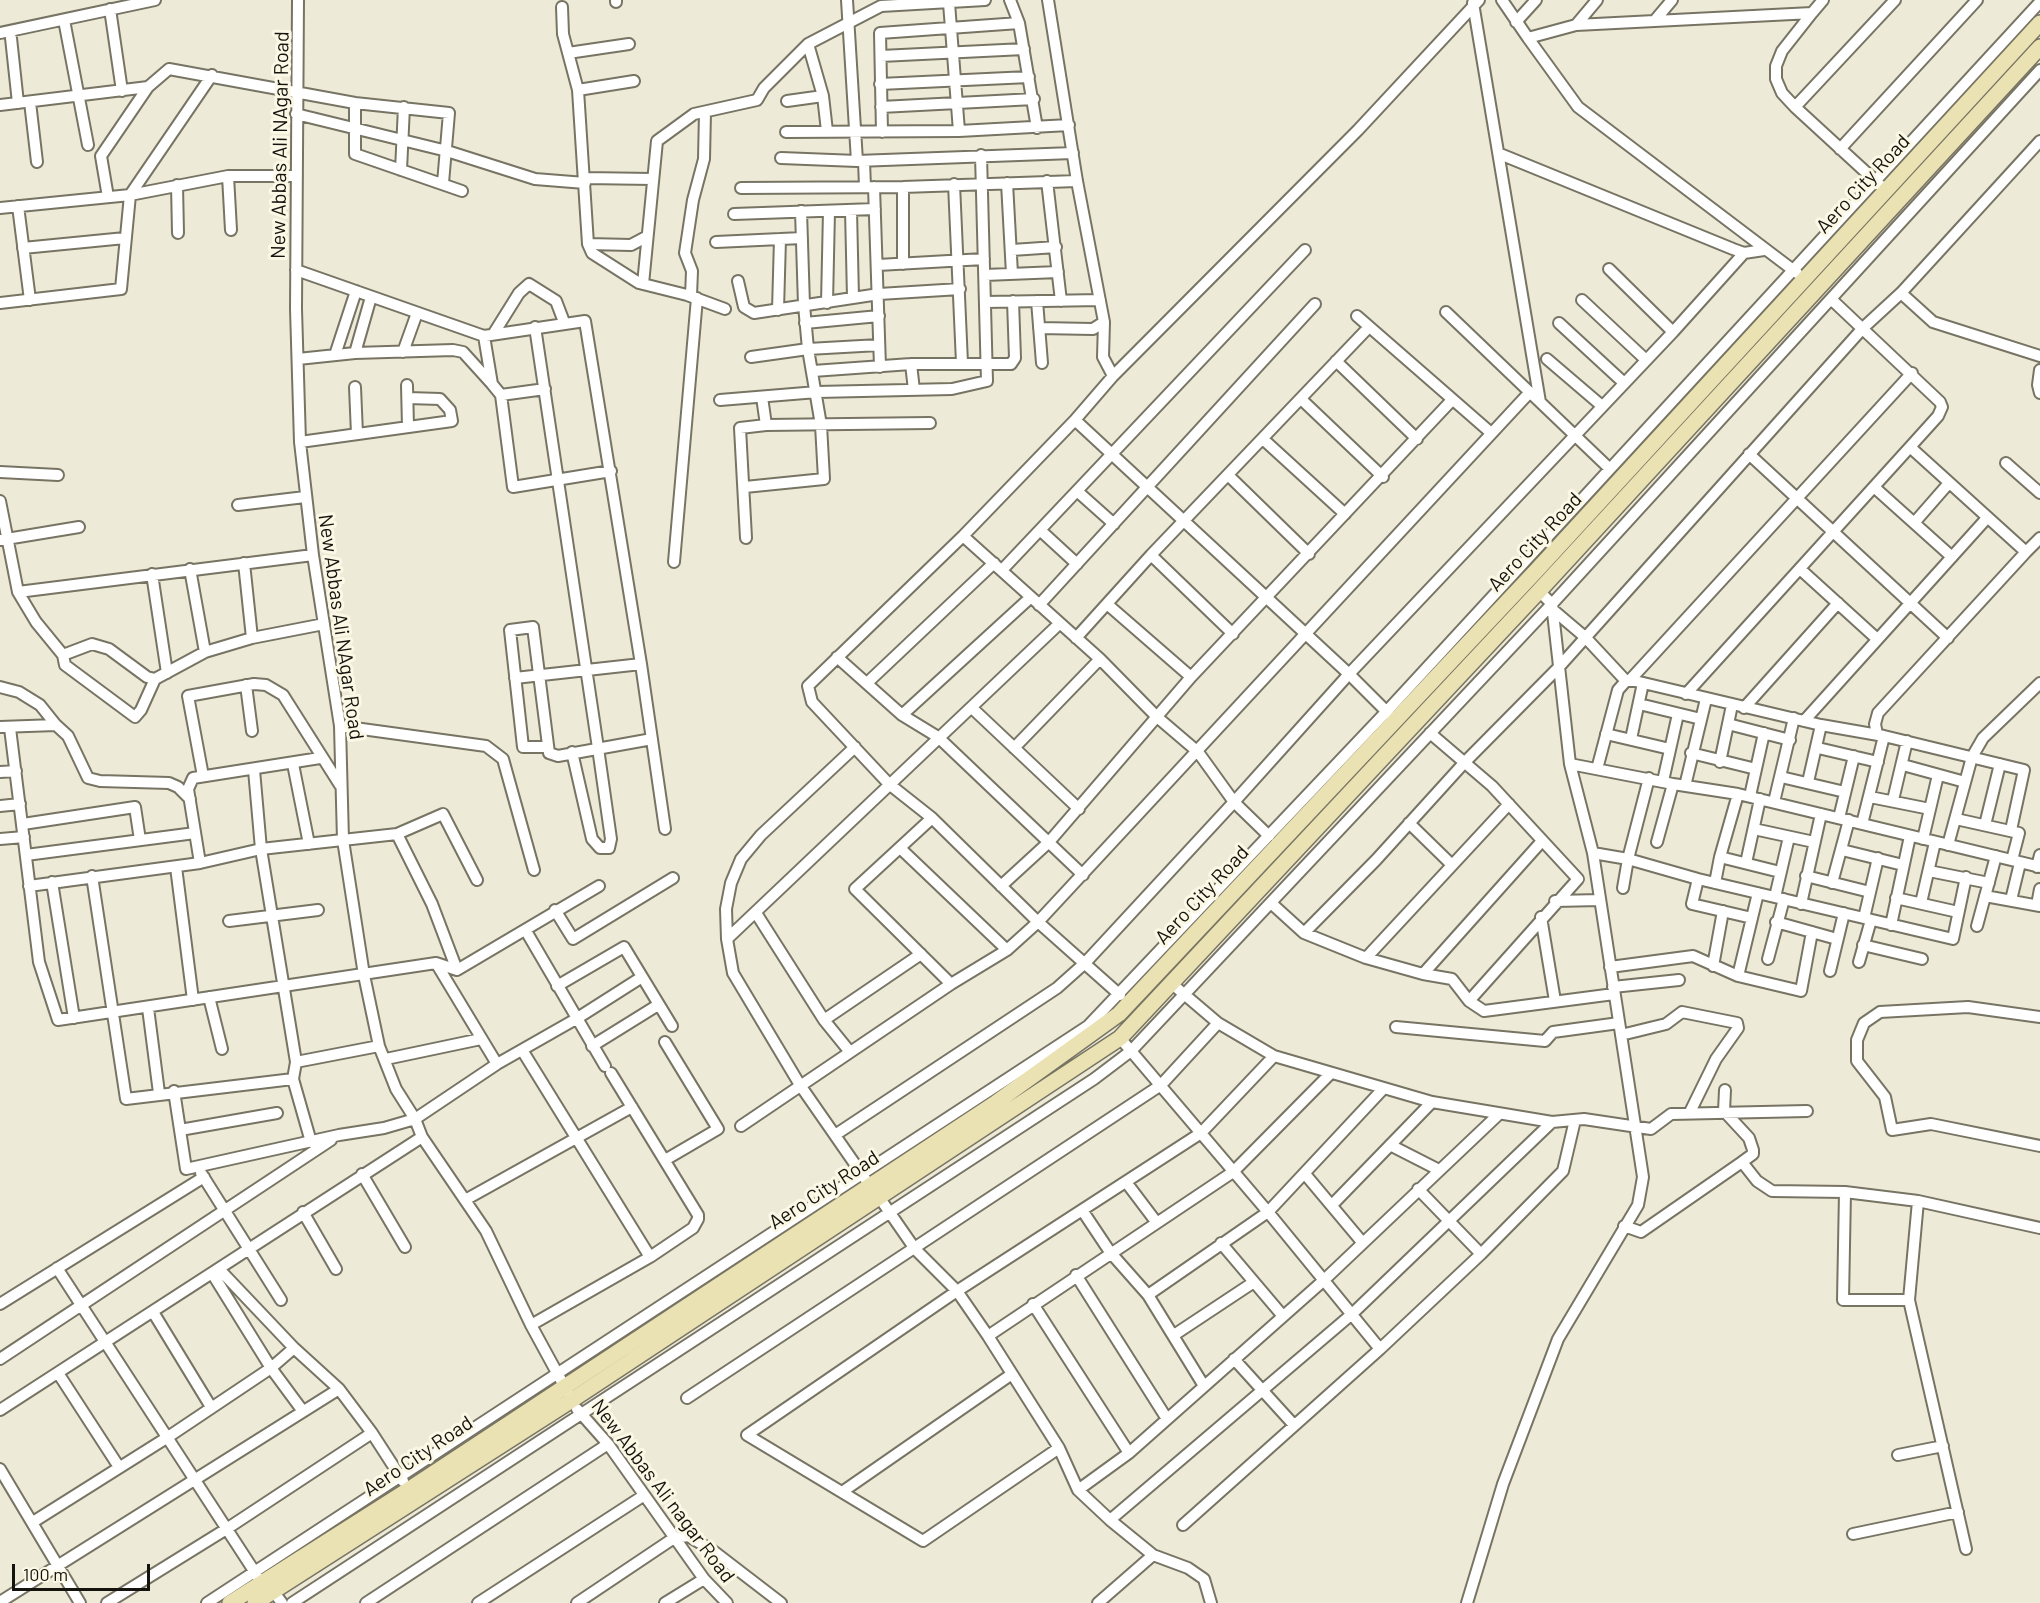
<!DOCTYPE html>
<style>
body{margin:0}
#map{position:relative;width:2040px;height:1603px;overflow:hidden;background:#eeead8;font-family:Barlow,sans-serif}
canvas{display:block}
.scale{position:absolute;left:12px;top:1564px;width:138px;height:27px;box-sizing:border-box;border:3px solid #14130d;border-top:0;padding-left:8px;font-size:18px;line-height:21px;white-space:nowrap;color:#14130d;-webkit-text-stroke:4px #fbf8e5;paint-order:stroke}
</style>
<div id="map">
<canvas width="2040" height="1603"></canvas>
<div class="scale">100 m</div>
</div>
<script>
const ctx = document.querySelector('canvas').getContext('2d');
ctx.lineJoin = 'round';
function toPath(rows) {
  const path = new Path2D();
  for (const r of rows) {
    path.moveTo(r[0], r[1]);
    for (let i = 2; i < r.length; i += 2) path.lineTo(r[i], r[i + 1]);
  }
  return path;
}
function stroke(path, color, width, dash) {
  ctx.strokeStyle = color;
  ctx.lineWidth = width;
  ctx.lineCap = dash ? 'butt' : 'round';
  ctx.setLineDash(dash || []);
  ctx.stroke(path);
}
function drawText(font, color, halo, rows, align = 'center') {
  ctx.font = font + ' Barlow,sans-serif';
  ctx.lineWidth = 6;
  ctx.setLineDash([]);
  ctx.textBaseline = 'middle';
  ctx.strokeStyle = halo;
  ctx.fillStyle = color;
  for (const [text, x, y, turn = 0] of rows) {
    ctx.save();
    ctx.translate(x, y);
    ctx.rotate((+turn || 0) * Math.PI / 180);
    ctx.textAlign = isNaN(turn) ? turn : align;
    if (halo) ctx.strokeText(text, 0, 0);
    ctx.fillText(text, 0, 0);
    ctx.restore();
  }
}
const street = toPath([
 [298,0,296,309,300,442,313,555,340,726,343,840,364,975,379,1046,396,1089,415,1119,422,1137,486,1231,531,1325,568,1393],
 [616,0,616,2],
 [847,0,857,161],
 [1010,0,1019,23,1037,128],
 [1048,0,1077,181,1104,322,1103,357,1113,376],
 [1502,0,1528,38,1576,25,1812,13,1782,51,1776,66,1776,79,1782,93,1795,107,1881,186],
 [949,3,959,131],
 [1473,3,1540,402],
 [562,7,563,34,578,90,588,244,592,253,639,283,687,295,725,309],
 [110,9,122,91],
 [1812,13,1823,0],
 [1656,19,1672,0],
 [64,20,88,145],
 [1516,22,1536,0],
 [1576,25,1597,0],
 [0,33,155,0],
 [11,38,18,103],
 [1528,38,1578,107,1797,273],
 [808,44,823,96,827,131],
 [568,53,629,44],
 [881,56,1024,49],
 [880,84,1029,77],
 [578,90,634,81],
 [787,101,823,96],
 [30,102,37,162],
 [355,103,355,154,462,191],
 [0,105,148,87],
 [881,107,1034,99],
 [1795,107,1895,0],
 [296,114,447,151,535,179,585,183],
 [786,132,959,131,1069,125],
 [882,132,880,33,1019,23],
 [1840,149,1977,0],
 [1500,154,1733,249,1744,253,1764,250],
 [781,158,857,161,1073,153],
 [864,161,865,187],
 [401,170,404,107],
 [228,176,231,230],
 [585,178,653,179],
 [1047,181,1061,301],
 [1007,183,1012,274],
 [954,184,962,363],
 [177,185,178,233],
 [874,187,880,367],
 [903,187,903,264],
 [741,188,903,187,1077,181],
 [108,197,101,156,148,87,169,69,355,103,449,113,443,183],
 [18,206,30,300],
 [0,208,130,195,228,176,297,176],
 [851,210,853,298],
 [734,214,875,209],
 [716,242,802,238],
 [588,244,631,245,646,237],
 [23,248,125,238],
 [1012,250,1056,247],
 [878,265,984,259],
 [296,270,484,336,492,384,501,395,513,487,611,471],
 [985,275,1058,272],
 [738,281,744,307,754,313,879,294,960,289],
 [643,284,657,141,694,114,757,100,764,88,808,44,881,6,985,0],
 [1901,293,1933,322,2040,356],
 [691,296,692,271,685,253,693,200,704,159,705,112],
 [1831,299,1940,402,1942,407,1938,416,1910,447,2026,552,1878,713,1875,724,1877,734],
 [1582,300,1645,359],
 [1037,301,1042,363],
 [986,302,1100,300],
 [0,303,121,289,130,195,212,75],
 [827,303,829,211],
 [778,310,780,239],
 [1446,312,1610,469],
 [1357,316,1490,432],
 [805,323,879,316],
 [1559,323,1623,382],
 [535,327,598,748,611,839,609,848,600,848,592,839,572,752],
 [1039,328,1093,329,1104,322],
 [1673,332,1744,253],
 [494,333,519,293,529,284,556,301,564,322],
 [484,336,585,321,641,664,665,829],
 [403,352,417,313],
 [355,353,371,297],
 [335,355,356,291],
 [751,357,808,349,879,345],
 [298,359,355,353,453,350,463,352,492,384],
 [1547,359,1602,406],
 [1336,361,1417,439],
 [911,364,914,390],
 [2040,370,2038,385,2040,393],
 [813,371,911,364,1011,364,1015,358,1013,301],
 [407,385,408,427],
 [355,387,357,434],
 [501,395,545,389],
 [762,397,766,425],
 [1301,399,1383,477],
 [720,400,817,392,952,389,987,381,981,155],
 [1075,420,1349,674,1392,717],
 [1264,440,1345,514],
 [300,442,452,421,450,410,440,399,408,398],
 [1749,454,1948,638],
 [2006,463,2040,493],
 [0,472,58,475],
 [1229,476,1309,554],
 [745,487,824,479,821,425,808,349,804,305,801,211],
 [1874,487,1952,557],
 [1077,491,1114,524],
 [0,501,18,592,36,622,63,655,65,665,135,717,141,710,155,679,205,652,252,638,324,624],
 [238,505,305,497],
 [1914,523,1949,483],
 [1040,530,1077,564],
 [963,536,1100,659,1157,717,1198,752,1234,802,1269,836],
 [746,538,740,428,766,425,930,423],
 [0,540,79,527],
 [2026,552,2040,538],
 [1151,555,1233,634],
 [674,562,697,298],
 [244,563,252,638],
 [190,569,205,652],
 [1800,569,1876,638],
 [1002,570,1305,250],
 [152,574,167,673],
 [18,592,313,555],
 [1107,604,1191,677],
 [1039,605,1315,304],
 [1552,609,1585,637,1626,681],
 [1076,638,1151,555,1369,327],
 [63,655,92,644,109,649,147,677,155,679],
 [837,657,902,715,938,737,1083,875],
 [515,678,641,664],
 [1630,680,1912,373],
 [867,683,994,563],
 [246,685,252,731],
 [0,687,19,692,40,705,56,725],
 [1686,694,1910,447],
 [1639,704,1701,719],
 [972,708,1079,809],
 [1744,708,1838,603],
 [902,715,1031,597],
 [1804,721,1987,518],
 [1728,724,1790,740],
 [340,726,486,746,503,759,534,870],
 [0,727,56,725,68,736,88,778,100,781,169,783,178,787,190,799],
 [10,728,39,962,58,1020,436,963,457,970,599,886],
 [1430,733,1492,786,1578,879,1469,1001],
 [1606,734,1670,749],
 [1631,739,1643,683],
 [548,747,523,747,510,630,533,627,549,753,558,756,652,739],
 [1014,748,1100,659],
 [1818,748,1878,762],
 [1691,753,1756,769],
 [1720,762,1732,705],
 [293,764,309,844],
 [1570,764,1673,784,1738,794,2040,867],
 [1903,765,1965,782],
 [1597,769,1618,690,1626,681,1635,681,1821,725,1884,736,2024,770,2011,830],
 [254,770,261,849,296,1062,293,1079,311,1142],
 [0,772,16,771],
 [203,776,188,696,254,684,266,685,283,695,340,785],
 [1781,777,1845,792],
 [1663,781,1678,714],
 [1808,782,1821,725],
 [1685,786,1706,699],
 [1750,796,1764,733],
 [1870,797,1930,809],
 [1893,800,1907,741],
 [1774,802,1794,718],
 [0,806,20,804],
 [932,818,855,889,951,984],
 [1839,818,1854,756],
 [1956,819,2019,833,2012,860],
 [1409,823,1452,865],
 [23,824,135,807,140,840],
 [1862,824,1884,736],
 [1985,825,2000,764],
 [1754,829,1814,842],
 [397,834,443,814,477,880],
 [0,839,24,837],
 [1923,839,1938,775],
 [1657,842,1673,784],
 [1948,845,1972,757,1983,738,2040,683],
 [900,848,1007,950],
 [1842,850,1903,865],
 [1593,853,1628,859,1698,879,1953,939,1966,877],
 [26,855,195,833],
 [1720,857,1780,872],
 [200,863,188,789,193,778,320,758],
 [1746,863,1760,799],
 [176,867,193,1000],
 [2037,867,2040,855],
 [1929,871,1989,883],
 [92,876,126,1099,293,1079],
 [1806,876,1870,892],
 [1698,879,1692,904,1752,918],
 [52,882,74,1018],
 [1715,883,1720,857,1738,794],
 [1832,883,1849,820],
 [29,886,200,863,261,849,397,834,432,904,457,970],
 [1001,886,1049,842,1191,677,1452,400],
 [1623,888,1628,859,1649,778],
 [1985,896,2040,906],
 [1775,897,1789,837],
 [1896,898,1958,912],
 [2011,900,2020,863],
 [1555,901,1600,900],
 [1271,903,1304,933,1366,958,1423,974,1452,979,1469,1001,1484,1011,1614,994],
 [1921,903,1935,842],
 [1801,904,1821,814],
 [2037,905,2040,889],
 [555,910,573,939,673,878],
 [756,913,824,1020,850,1052],
 [1541,917,1555,1001],
 [1864,918,1878,858],
 [229,921,318,910],
 [1776,922,1837,939],
 [1891,925,1910,836],
 [1977,926,1996,856],
 [526,931,605,1066],
 [1304,933,1376,860,1464,763,1559,667,1863,328,1901,293,2040,141],
 [727,939,726,909,731,883,741,859,761,835,855,747],
 [1863,945,1922,959],
 [1366,958,1509,804],
 [1768,959,1784,899],
 [1859,962,1871,920],
 [436,963,497,1064],
 [1713,966,1723,911],
 [1610,967,1693,956,1738,976,1801,991,1812,932],
 [1830,971,1844,913],
 [1423,974,1542,841],
 [1738,976,1758,893],
 [1171,983,1218,1023,1274,1056,1432,1102,1552,1122,1584,1119,1651,1129,1671,1114,1807,1111],
 [557,986,624,947,672,1026],
 [1613,987,1679,980],
 [1120,995,1038,922,932,818,889,784,812,702,808,686,963,536,1075,420,1113,376,1358,130,1479,0],
 [209,997,222,1049],
 [148,1008,159,1093],
 [2040,1017,1968,1007,1880,1012,1864,1023,1857,1040,1857,1061,1885,1097,1892,1130,1931,1124,2040,1146],
 [824,1020,921,954],
 [1396,1027,1545,1041,1553,1032,1619,1023],
 [1621,1035,1666,1024,1682,1012,1737,1023,1738,1028,1716,1059,1690,1112],
 [1120,1038,1268,1212,1380,1349],
 [592,1046,658,1005],
 [522,1050,650,1257],
 [386,1059,481,1039],
 [296,1062,379,1046],
 [1725,1090,1724,1111,1749,1138,1753,1150,1753,1154,1742,1162,1757,1181,1772,1191,1845,1192,1918,1201,2040,1228],
 [174,1091,186,1169,339,1135,384,1128,415,1119,497,1064,576,1019,642,977],
 [741,1126,951,984,1007,950,1038,922,1530,392],
 [180,1130,277,1113],
 [835,1135,1057,988,1085,963,1234,802,1349,674,1673,332,1609,269],
 [1390,1145,1439,1170],
 [665,1160,718,1129,665,1042],
 [201,1173,281,1300],
 [362,1174,405,1247],
 [1305,1174,1362,1242],
 [866,1180,800,1085,733,973,727,939,1059,624],
 [1126,1182,1157,1223],
 [1418,1189,1481,1254],
 [1845,1192,1843,1300,1909,1300],
 [879,1197,915,1249,957,1291,988,1336,1059,1448,1078,1490,1110,1520,1153,1555,1188,1568,1204,1579,1211,1603],
 [465,1200,632,1107],
 [1918,1201,1909,1300,1966,1549],
 [1332,1205,1432,1102],
 [1082,1210,1110,1252,1148,1295,1204,1386],
 [303,1212,336,1269],
 [1624,1226,1641,1232,1742,1162],
 [1221,1243,1282,1315],
 [57,1268,258,1577],
 [219,1269,294,1348,339,1389,372,1433,403,1481],
 [212,1273,271,1368,302,1410],
 [1076,1275,1167,1419],
 [1148,1295,1268,1212,1383,1089],
 [0,1304,204,1177],
 [1033,1304,1129,1453],
 [153,1312,211,1407],
 [531,1325,650,1257,693,1228,698,1219,698,1215,611,1073],
 [1174,1335,1254,1282],
 [988,1336,1233,1172,1330,1074],
 [0,1359,331,1140],
 [1234,1359,1293,1424],
 [58,1373,119,1467],
 [687,1398,1161,1085,1218,1023],
 [577,1409,608,1444,704,1579,727,1603],
 [0,1410,422,1137],
 [1059,1448,923,1541,747,1435,957,1291,1201,1133,1274,1056],
 [1898,1455,1943,1446],
 [0,1469,80,1603],
 [1078,1490,1129,1453,1323,1281,1498,1115],
 [842,1492,1012,1374],
 [1110,1520,1352,1314,1552,1122],
 [33,1522,168,1437,271,1368,294,1348],
 [1183,1525,1380,1349,1481,1254,1563,1171,1575,1120],
 [1853,1534,1958,1512],
 [270,1587,282,1603],
 [0,1602,339,1389],
 [107,1603,228,1528,372,1433],
 [207,1603,1088,1026,1387,711,2040,2],
 [292,1603,1094,1079,1131,1051,1552,604,2040,70],
 [366,1603,608,1444],
 [478,1603,643,1496],
 [577,1603,674,1538,688,1536,712,1550,781,1603],
 [665,1603,704,1579],
 [1098,1603,1153,1555],
 [1467,1603,1503,1484,1558,1339,1638,1205,1643,1177,1593,853,1570,764,1552,604,1539,591]
]);
const secondary = toPath([
 [230,1603,408,1490,994,1104,1119,1014,1536,571,2040,23],
 [255,1603,572,1400,1120,1038,1539,591,2040,47]
]);
stroke(street, '#777464', 14);
stroke(secondary, '#777464', 18);
stroke(street, '#fff', 10);
stroke(secondary, '#eae2b2', 15);
drawText('20px', '#14130d', '#fbf8e5', [
 ["New Abbas Ali NAgar Road",280,145,-89],
 ["Aero City Road",1863,184,-47],
 ["Aero City Road",1535,542,-47],
 ["New Abbas Ali NAgar Road",341,627,82],
 ["Aero City Road",1202,895,-47],
 ["Aero City Road",824,1190,-33],
 ["Aero City Road",418,1456,-34],
 ["New Abbas Ali nagar Road",663,1491,53]
]);
</script>
